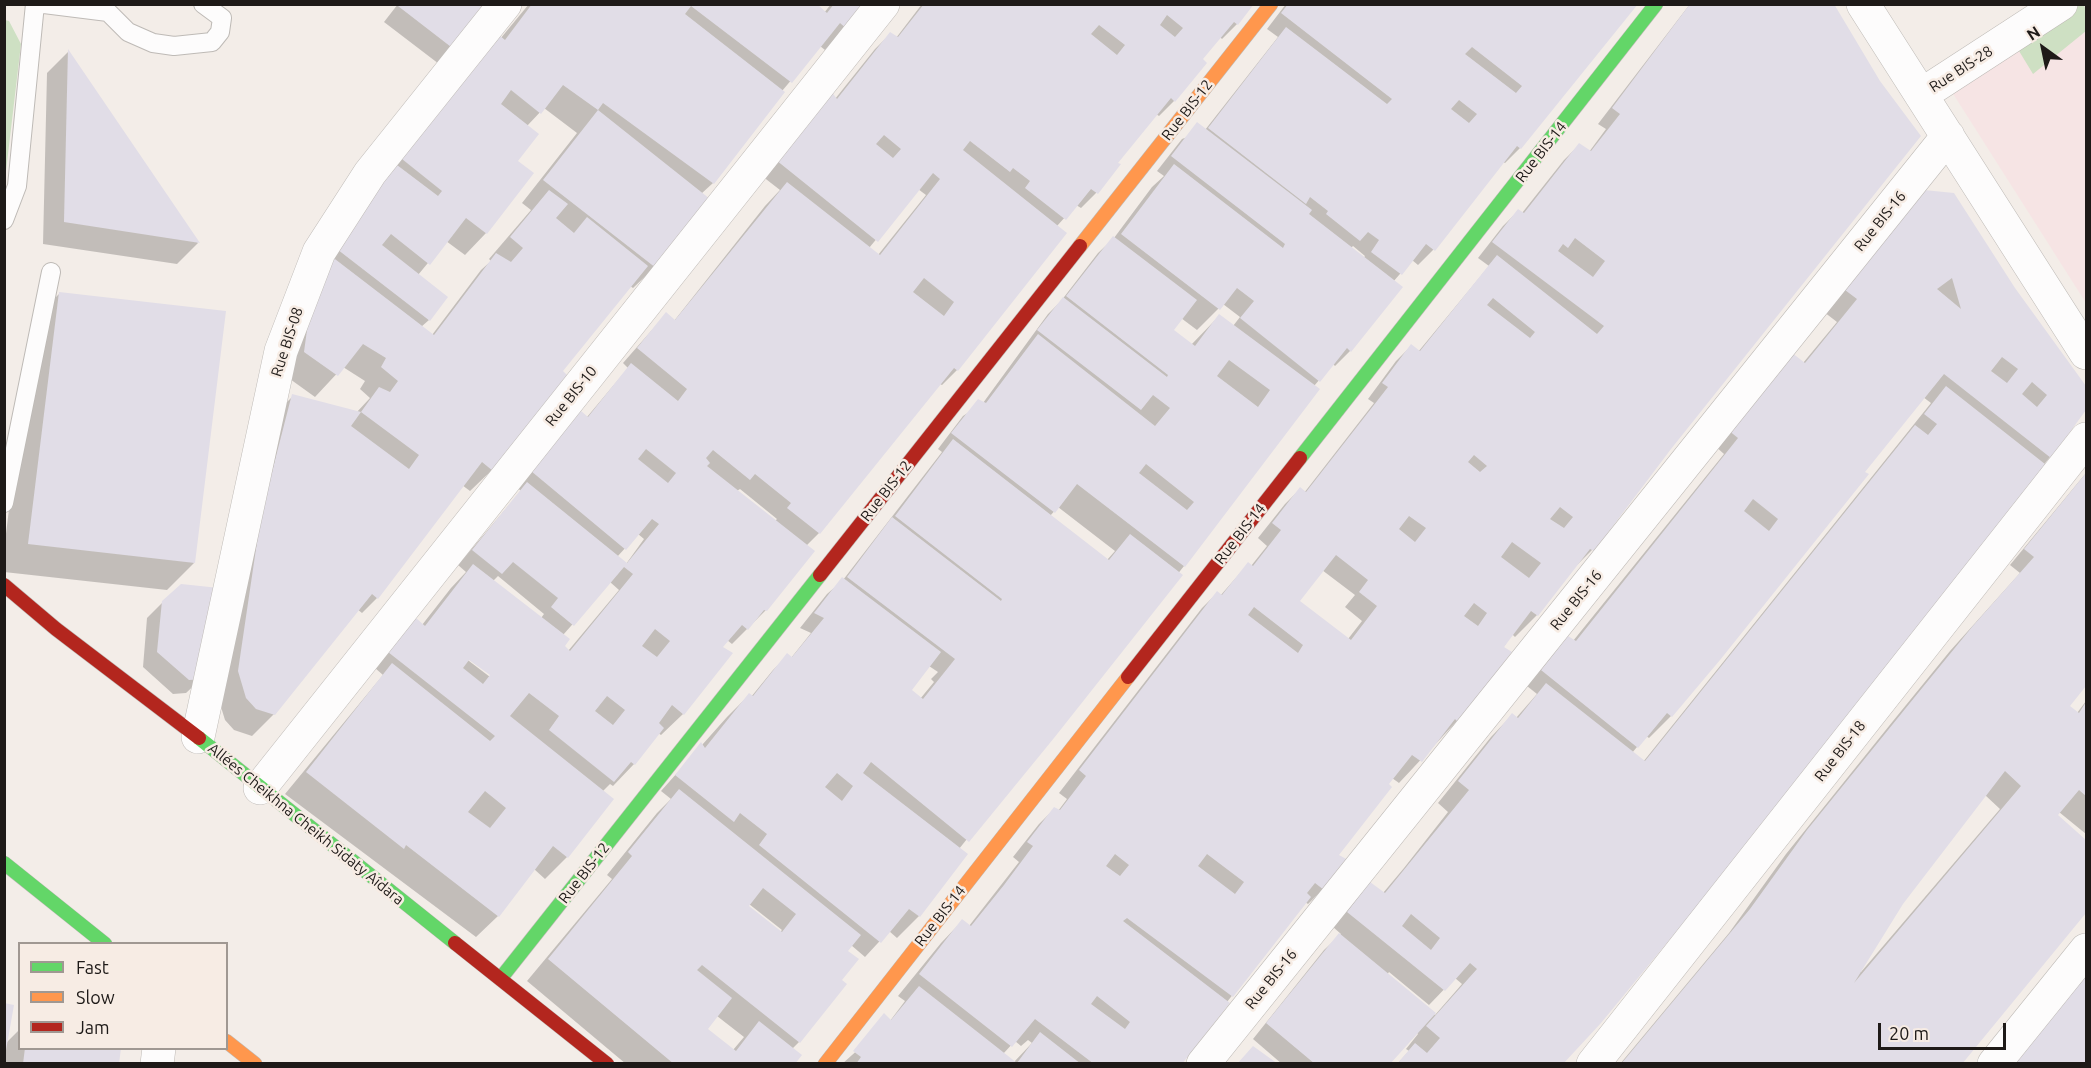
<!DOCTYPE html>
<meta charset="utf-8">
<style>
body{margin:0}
#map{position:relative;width:2091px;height:1068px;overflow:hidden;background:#f3ede8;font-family:Ubuntu,sans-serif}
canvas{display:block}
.frame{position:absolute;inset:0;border:6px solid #1e1a18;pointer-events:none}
.legend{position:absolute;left:18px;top:942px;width:210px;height:108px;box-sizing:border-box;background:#f7ece4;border:2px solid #a09892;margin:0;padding:8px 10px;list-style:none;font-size:18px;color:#1e1a18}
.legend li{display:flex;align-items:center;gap:12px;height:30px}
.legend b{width:30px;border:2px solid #a09892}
.north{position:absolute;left:2013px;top:18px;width:60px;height:60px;-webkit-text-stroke:4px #f7ece4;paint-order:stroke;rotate:327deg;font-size:16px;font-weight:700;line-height:24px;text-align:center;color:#1e1a18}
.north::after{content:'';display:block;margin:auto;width:21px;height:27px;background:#1e1a18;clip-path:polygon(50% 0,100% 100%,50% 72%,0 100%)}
.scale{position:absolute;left:1878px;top:1023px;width:128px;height:27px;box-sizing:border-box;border:3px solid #1e1a18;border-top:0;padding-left:8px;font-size:18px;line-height:21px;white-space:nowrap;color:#1e1a18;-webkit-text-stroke:4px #f7ece4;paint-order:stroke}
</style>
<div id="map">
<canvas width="2091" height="1068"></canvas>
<div class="frame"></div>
<ul class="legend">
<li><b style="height:8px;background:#63d668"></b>Fast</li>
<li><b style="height:8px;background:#ff974d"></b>Slow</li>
<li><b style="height:8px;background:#b3261e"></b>Jam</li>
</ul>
<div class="north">N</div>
<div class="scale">20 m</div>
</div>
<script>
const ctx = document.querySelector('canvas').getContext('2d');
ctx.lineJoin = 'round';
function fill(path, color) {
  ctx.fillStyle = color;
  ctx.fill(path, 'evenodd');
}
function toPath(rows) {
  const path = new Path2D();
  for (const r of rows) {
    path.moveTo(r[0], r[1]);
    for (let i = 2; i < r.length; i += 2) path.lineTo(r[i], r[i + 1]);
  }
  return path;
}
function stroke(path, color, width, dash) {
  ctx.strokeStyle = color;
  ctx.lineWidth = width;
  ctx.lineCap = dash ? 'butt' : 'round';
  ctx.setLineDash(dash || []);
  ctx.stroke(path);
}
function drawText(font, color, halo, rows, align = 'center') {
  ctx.font = font + ' Ubuntu,sans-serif';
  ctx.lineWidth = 5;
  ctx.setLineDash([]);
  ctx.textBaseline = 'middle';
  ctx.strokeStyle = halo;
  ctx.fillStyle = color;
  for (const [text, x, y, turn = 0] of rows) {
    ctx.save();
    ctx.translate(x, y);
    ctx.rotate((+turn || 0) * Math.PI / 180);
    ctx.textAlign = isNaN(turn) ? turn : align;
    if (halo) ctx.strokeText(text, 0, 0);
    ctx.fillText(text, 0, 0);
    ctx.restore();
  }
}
fill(toPath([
 [2080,5,2086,5,2086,303,1950,89]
]), '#f6e4e4');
fill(toPath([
 [2080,5,2084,5,2086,11,2086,31,2033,74,2016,46],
 [5,20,9,21,21,44,6,171,5,172]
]), '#cee0c3');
fill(toPath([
 [398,4,489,4,439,64,384,22],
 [529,4,814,4,824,13,831,4,866,4,825,50,820,46,782,91,713,183,701,194,655,267,633,288,630,286,561,372,492,470,470,491,462,485,377,598,362,613,357,609,274,714,252,736,234,730,225,720,217,694,278,411,293,396,356,413,370,398,360,389,365,381,343,367,315,397,283,374,292,309,376,189],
 [544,108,577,133,522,203,531,210,489,259,491,261,481,270,432,335,421,327,429,320,418,275,446,241,465,255,486,233,516,161,527,126],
 [922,4,1252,4,1237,24,1222,39,1220,37,1201,60,1174,101,1159,116,1156,114,1117,163,1119,165,1096,193,1081,208,1076,205,1057,226,1038,267,957,370,942,385,940,384,819,533,806,546,766,610,732,644,727,640,722,647,683,714,661,735,658,733,634,764,613,786,610,784,602,792,612,799,567,857,545,879,534,869,498,916,476,937,285,794,383,675,375,668,401,635,422,625,451,588,466,572,458,565,521,491,511,482,587,417,628,368,623,363,666,314,674,321,765,206,780,190,762,176,835,99,875,49,890,34,896,38],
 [918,189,926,195,878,255,869,248],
 [740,489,777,519,775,521,737,491],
 [638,534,644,539,626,564,617,557],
 [498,576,544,614,541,618,493,581],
 [610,582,619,590,568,651,563,647,563,635],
 [452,648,492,675,490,677],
 [1286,4,1636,4,1520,148,1505,163,1503,162,1433,250,1418,265,1412,260,1393,282,1350,351,1335,366,1333,364,1314,386,1184,566,959,849,919,916,897,938,889,931,865,957,851,945,846,951,840,980,799,1042,792,1049,793,1064,626,1064,527,981,612,879,607,875,657,813,671,799,661,791,727,717,749,695,751,697,773,670,788,655,791,658,811,633,800,628,827,594,843,580,942,452,938,449,963,416,983,403,1048,314,1061,301,1098,253,1114,238,1152,187,1164,176,1157,171,1182,139,1205,130,1278,37,1267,29],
 [1353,246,1365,256,1363,259,1350,249],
 [1223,304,1240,317,1233,326,1219,316,1191,345,1172,331,1181,318,1197,330],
 [1058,507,1115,551,1107,560,1050,516],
 [929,666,938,672,931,679,934,682,920,699,910,690],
 [749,904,782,930,780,932,747,906],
 [717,1016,744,1037,733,1050,706,1030],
 [1690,4,1670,448,1592,550,1577,565,1576,564,1537,615,1515,637,1512,634,1457,721,1399,783,1392,778,1338,854,1323,889,1308,904,1305,902,1227,1002,1181,1064,842,1064,890,1021,905,1001,898,996,941,943,962,921,969,926,1019,862,1013,857,1039,824,1054,809,1058,811,1067,799,1059,793,1202,608,1217,593,1220,596,1248,564,1251,566,1267,546,1258,538,1285,504,1300,489,1304,493,1374,403,1368,399,1396,361,1411,346,1418,352,1489,266,1478,258,1503,226,1518,211,1522,213,1564,160,1579,145,1589,152,1606,129,1598,124],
 [1322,570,1355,595,1345,607,1362,621,1348,639,1298,601],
 [1028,1040,1032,1043,1014,1062,1003,1054,1015,1041,1021,1046],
 [68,52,198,243,177,264,43,244,47,73],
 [1903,214,2013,289,2086,389,2086,407,2050,457,1561,1064,1397,1064,1409,1051,1406,1049,1418,1034,1416,1032,1387,1064,1282,1064,1253,1039,1324,950,1341,934,1333,927,1355,899,1370,884,1383,893,1404,868,1448,812,1438,803,1491,737,1512,715,1516,718,1537,694,1527,686,1554,653,1569,638,1573,641,1724,454,1715,446,1803,363,1837,322,1824,312],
 [1923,397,1931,403,1643,762,1632,753,1646,736,1649,738,1671,716,1835,514,1863,473],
 [1389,972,1429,1005,1455,978,1462,984,1435,1015,1387,975],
 [60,293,194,563,167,590,4,572,4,550,32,321],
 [2086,473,2086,683,2068,706,2077,713,2086,701,2086,834,2059,812,2056,816,2086,842,2086,911,1961,1064,1620,1064,1729,933,1786,854,1893,721,1950,651,2020,573,2010,565],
 [1985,795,2000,809,1861,972,1860,971,1902,903],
 [163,602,202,678,186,693,173,694,143,667,147,618],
 [2086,974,2086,1064,2013,1064],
 [4,1005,6,1043,20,1029,20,1048,120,1048,118,1064,4,1063]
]), '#0003');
fill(toPath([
 [400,4,492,4,455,50,398,6],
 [532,4,817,4,827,13,834,4,868,4,848,30,840,23,792,83,691,6,685,14,785,92,714,184,603,103,598,110,563,85,541,114,511,90,501,104,539,134,518,161,534,173,487,234,466,218,430,265,391,234,382,245,448,297,430,321,333,246,397,165,438,196,442,191,397,155,494,31,505,40],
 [924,4,1254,4,1238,25,1234,22,1203,59,1207,63,1175,102,1171,98,1118,163,1121,164,1098,194,1091,189,1066,220,1025,188,1030,181,1013,168,1010,172,970,141,963,150,1067,233,958,371,954,368,820,534,787,508,791,503,755,474,750,480,713,450,706,458,710,463,707,466,815,551,767,611,764,610,748,630,742,625,723,647,733,653,684,715,672,705,659,723,664,728,635,765,631,762,614,782,549,730,559,716,529,693,510,716,614,799,568,858,553,846,499,917,406,845,404,849,306,772,392,663,490,741,495,736,388,652,416,618,425,626,473,564,570,639,565,646,570,651,633,574,624,567,574,626,551,607,558,598,513,562,502,574,472,550,527,482,627,563,659,524,652,519,626,550,525,466,557,440,581,411,588,417,631,363,678,401,687,389,637,348,666,312,675,320,787,182,880,255,940,179,933,173,878,242,776,160,831,91,837,99,890,32,898,37],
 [1167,15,1183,28,1175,37,1160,25],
 [1099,25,1125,45,1117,55,1091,34],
 [884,135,901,149,893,158,876,144],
 [924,278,954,302,944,316,913,292],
 [646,449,676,473,668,483,638,459],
 [655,629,670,641,657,657,642,646],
 [469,660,490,675,483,684,463,668],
 [607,696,625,710,613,725,595,711],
 [485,791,506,808,490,828,468,812],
 [1288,4,1638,4,1521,149,1517,146,1435,251,1426,244,1402,275,1371,252,1379,240,1368,232,1360,241,1326,214,1328,211,1310,197,1306,204,1208,128,1286,27,1387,104,1392,99,1281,13],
 [1472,47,1522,86,1516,93,1465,54],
 [1459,100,1477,114,1469,123,1451,109],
 [1690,4,1834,4,1880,81,1921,136,1671,449,1594,551,1590,549,1538,616,1531,611,1504,647,1512,652,1458,722,1455,719,1422,762,1412,755,1389,784,1392,787,1339,855,1348,860,1324,890,1315,883,1307,893,1311,897,1233,997,1127,918,1123,921,1230,1003,1182,1064,1094,1064,1035,1019,1012,1047,919,974,962,919,971,926,1004,885,1033,846,1027,842,1054,807,1060,810,1086,776,1079,770,1217,591,1222,595,1248,562,1253,566,1281,530,1272,523,1300,487,1306,492,1388,387,1382,383,1411,344,1420,351,1497,255,1597,334,1604,326,1492,242,1518,209,1524,213,1579,143,1591,151,1620,114,1612,108],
 [1575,238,1605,261,1593,277,1558,251,1563,244,1568,248],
 [1493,298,1535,332,1530,338,1487,305],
 [1474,455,1487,466,1480,472,1468,462],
 [1560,507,1573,517,1564,528,1550,519],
 [1409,516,1426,528,1415,542,1399,529],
 [1512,542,1541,563,1529,578,1501,557],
 [1336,555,1368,580,1359,592,1377,606,1351,640,1300,601],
 [1474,603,1487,613,1478,626,1464,616],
 [1254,607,1303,645,1298,653,1248,615],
 [1115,854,1129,865,1120,876,1106,866],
 [1207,854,1244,882,1235,894,1198,866],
 [1097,996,1130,1022,1125,1029,1091,1004],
 [68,49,200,243,64,222],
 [598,110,710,199,656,268,543,180],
 [1197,122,1312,210,1309,214,1403,287,1351,352,1347,348,1320,382,1240,318,1254,301,1237,288,1220,310,1121,234,1174,164,1283,248,1285,244,1171,156],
 [549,190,568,204,556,218,574,233,587,217,648,266,563,371,567,375,493,471,482,462,378,599,372,594,275,715,256,709,246,698,238,671,261,515,292,394,361,412,379,387,390,392,398,381,381,367,386,358,363,344,338,376,304,352,313,286,331,256,434,335,496,253,511,262,523,248,510,237],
 [361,412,419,455,409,469,351,426],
 [1924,190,1954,193,2015,288,2086,386,2086,410,2051,458,1944,374,1865,472,1869,474,1720,660,1672,717,1667,713,1638,748,1541,670,1568,636,1576,641,1738,438,1728,430,1787,349,1805,363,1857,299,1845,290],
 [1952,278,1961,309,1937,289],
 [2002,357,2018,369,2007,383,1991,371],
 [2032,382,2047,395,2037,407,2022,394],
 [1753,499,1778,519,1769,531,1744,511],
 [1113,236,1197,300,1174,330,1195,346,1219,314,1320,389,1185,567,1077,484,1055,513,951,433,978,399,986,403,1038,334,1155,426,1170,408,1153,395,1141,410,1037,330,1063,297,1167,377,1168,375,1066,296],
 [1229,360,1270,390,1258,407,1217,376],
 [1146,464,1194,502,1187,510,1139,473],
 [59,292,226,311,195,563,28,544],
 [1946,386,2050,468,1722,876,1601,1023,1563,1064,1397,1064,1415,1043,1427,1053,1440,1038,1426,1026,1477,969,1470,963,1445,991,1347,912,1370,882,1385,893,1469,790,1458,781,1512,713,1518,718,1546,683,1645,761,1915,425,1928,435,1937,424,1924,414],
 [1411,914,1440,938,1431,950,1402,926],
 [953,439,1109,560,1130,534,1183,575,1054,738,969,842,871,762,863,773,968,854,920,917,909,909,881,943,759,845,767,834,740,813,734,822,675,775,701,742,705,748,749,693,753,696,787,653,792,657,824,618,814,613,842,577,941,652,912,690,923,699,955,659,847,577,892,517,1001,601,1002,599,895,516],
 [837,773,853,786,842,801,825,787],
 [2086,473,2086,686,2070,706,2079,713,2086,702,2086,796,2079,790,2058,815,2086,840,2086,913,1962,1064,1621,1064,1750,909,1807,830,1914,698,1972,627,2034,557,2024,549],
 [2005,771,2021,786,1854,983,1903,904],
 [181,584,219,588,203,679,189,680,157,652,162,601],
 [679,789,861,935,848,951,859,959,842,980,847,984,800,1043,702,965,697,970,732,998,708,1029,736,1051,759,1021,802,1055,795,1064,674,1064,548,959,632,856,628,852],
 [763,888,796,914,782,932,749,906],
 [1339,933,1436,1013,1390,1064,1315,1064,1266,1023],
 [2086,976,2086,1064,2014,1064],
 [919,986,1017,1063,1040,1032,1081,1064,856,1064,861,1057,853,1051,884,1013,891,1020],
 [4,1003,14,1005,6,1050,4,1050],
 [1253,1046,1278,1064,1237,1064],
 [25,1048,121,1048,119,1064,23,1064]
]), '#e1dde7');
const lane = toPath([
 [44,4,108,12,128,32,153,43,174,46,212,42,220,32,222,18,203,4],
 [4,220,17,186,35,4],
 [4,503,51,272]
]);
const street = toPath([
 [1863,4,2086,353],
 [1921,95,2061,4],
 [198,737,281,351,319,252,370,173,505,4],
 [260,788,883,4],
 [157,1064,159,1048],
 [1203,1064,1948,136],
 [1593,1064,2086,439],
 [1994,1064,2086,950]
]);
const fast = toPath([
 [1300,458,1656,4],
 [199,738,455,943],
 [4,863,105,944],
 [501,978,820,575]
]);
const slow = toPath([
 [1080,246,1271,4],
 [226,1041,255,1064],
 [825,1064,1128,677]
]);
const jam = toPath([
 [820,575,1080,246],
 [4,585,56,629,199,738],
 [1128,677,1300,458],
 [455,943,607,1064]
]);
stroke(lane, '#bebab6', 20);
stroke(street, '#bebab6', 34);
stroke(fast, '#bebab6', 15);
stroke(slow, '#bebab6', 15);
stroke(jam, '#bebab6', 15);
stroke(lane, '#fdfcfc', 18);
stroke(street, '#fdfcfc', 33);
stroke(fast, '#63d668', 14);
stroke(slow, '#ff974d', 14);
stroke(jam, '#b3261e', 14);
drawText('15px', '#1e1a18', '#f7ece4', [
 ["Rue BIS-28",1961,69,-33],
 ["Rue BIS-12",1187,110,-52],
 ["Rue BIS-14",1541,152,-52],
 ["Rue BIS-16",1880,221,-51],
 ["Rue BIS-08",287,342,-72],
 ["Rue BIS-10",571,396,-51],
 ["Rue BIS-12",886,491,-52],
 ["Rue BIS-14",1240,534,-52],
 ["Rue BIS-16",1576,600,-51],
 ["Rue BIS-18",1840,751,-52],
 ["Allées Cheikhna Cheikh Sidaty Aîdara",306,824,39],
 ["Rue BIS-12",584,873,-52],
 ["Rue BIS-14",940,916,-52],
 ["Rue BIS-16",1271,979,-51]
]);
</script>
